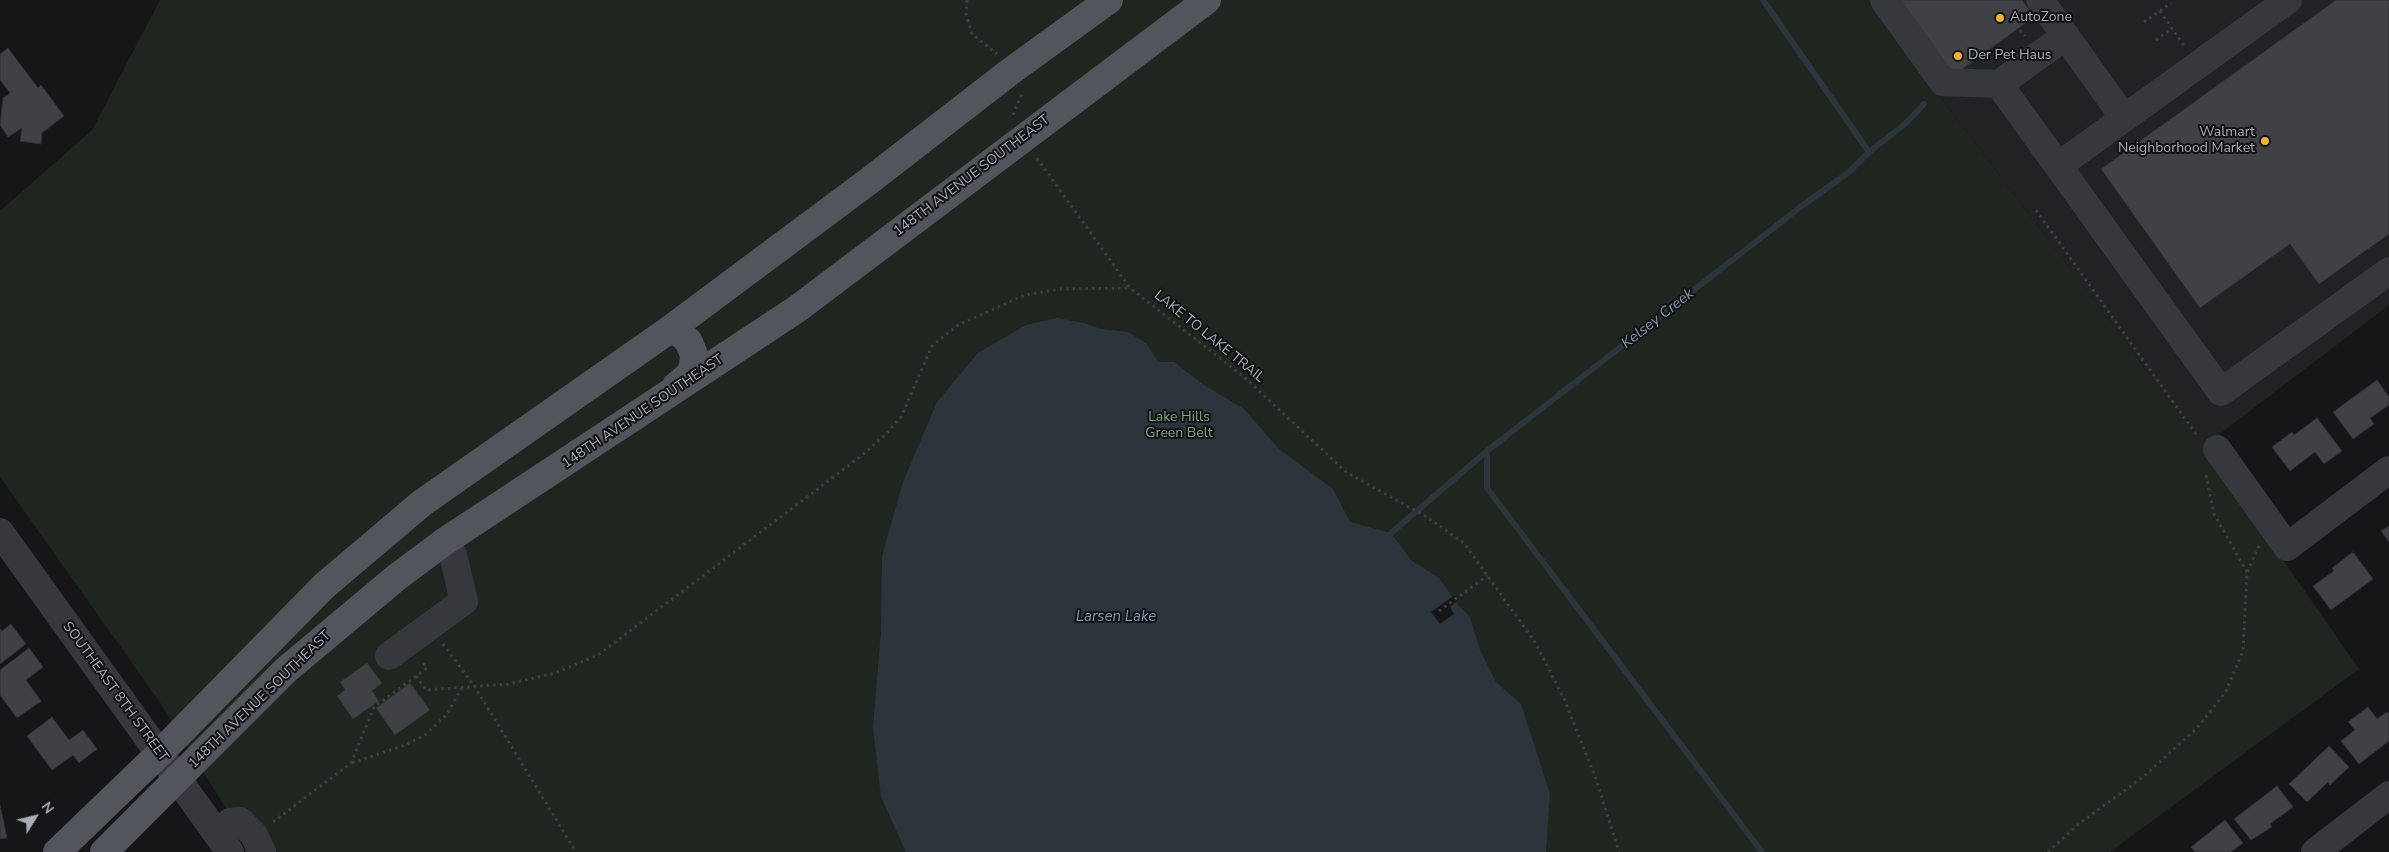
<!DOCTYPE html>
<style>
body{margin:0}
#map{position:relative;width:2389px;height:852px;overflow:hidden;background:#161618;font-family:"Nunito Sans",sans-serif}
canvas{display:block}
.north{position:absolute;left:10px;top:792px;width:50px;height:50px;-webkit-text-stroke:4px #111113;paint-order:stroke;rotate:54deg;font-size:14px;font-weight:700;line-height:20px;text-align:center;color:#a8adb8}
.north::after{content:'';display:block;margin:auto;width:18px;height:22px;background:#a8adb8;clip-path:polygon(50% 0,100% 100%,50% 72%,0 100%)}
</style>
<div id="map">
<canvas width="2389" height="852"></canvas>
<div class="north">N</div>
</div>
<script>
const ctx = document.querySelector('canvas').getContext('2d');
ctx.lineJoin = 'round';
function fill(path, color) {
  ctx.fillStyle = color;
  ctx.fill(path, 'evenodd');
}
function toPath(rows) {
  const path = new Path2D();
  for (const r of rows) {
    path.moveTo(r[0], r[1]);
    for (let i = 2; i < r.length; i += 2) path.lineTo(r[i], r[i + 1]);
  }
  return path;
}
function stroke(path, color, width, dash) {
  ctx.strokeStyle = color;
  ctx.lineWidth = width;
  ctx.lineCap = dash ? 'butt' : 'round';
  ctx.setLineDash(dash || []);
  ctx.stroke(path);
}
function drawText(font, color, halo, rows, align = 'center') {
  ctx.font = font + ' "Nunito Sans",sans-serif';
  ctx.lineWidth = 4;
  ctx.setLineDash([]);
  ctx.textBaseline = 'middle';
  ctx.strokeStyle = halo;
  ctx.fillStyle = color;
  for (const [text, x, y, turn = 0] of rows) {
    ctx.save();
    ctx.translate(x, y);
    ctx.rotate((+turn || 0) * Math.PI / 180);
    ctx.textAlign = isNaN(turn) ? turn : align;
    if (halo) ctx.strokeText(text, 0, 0);
    ctx.fillText(text, 0, 0);
    ctx.restore();
  }
}
fill(toPath([
 [1867,0,2389,0,2389,305,2204,446]
]), '#222225');
fill(toPath([
 [160,0,1867,0,2204,446,2359,669,2110,852,253,852,159,701,0,477,0,211,92,130]
]), '#1e261f');
fill(toPath([
 [1057,318,1084,323,1101,329,1128,332,1147,344,1158,362,1174,362,1201,383,1244,409,1278,448,1333,489,1350,522,1391,533,1411,560,1439,578,1458,605,1470,617,1480,650,1496,682,1521,704,1550,794,1546,852,906,852,881,797,873,727,881,631,882,556,903,482,937,402,978,353,1026,325]
]), '#2c353c');
fill(toPath([
 [1455,595,1458,600,1450,607,1454,614,1440,624,1431,612]
]), '#161618');
stroke(toPath([
 [1763,0,1869,152],
 [1487,451,1487,488,1762,852],
 [1391,533,1487,451,1803,205,1848,173,1869,152,1905,124,1924,104]
]), '#2c353c', 6);
const building = toPath([
 [1900,0,2022,0,2034,17,1954,75,1900,0],
 [2336,0,2389,0,2389,234,2319,284,2290,244,2200,308,2101,169,2336,0],
 [8,48,38,88,41,85,64,116,42,133,41,144,20,141,22,128,8,137,0,125,3,98,10,93,0,80,0,54,8,48],
 [2377,380,2389,397,2389,405,2370,418,2374,424,2353,439,2333,412,2377,380],
 [2317,418,2342,451,2324,464,2315,452,2290,471,2272,447,2292,432,2294,435,2317,418],
 [2389,526,2389,542,2381,531,2389,526],
 [2353,552,2373,579,2331,610,2313,586,2334,571,2332,568,2353,552],
 [11,624,26,644,0,664,0,629,2,631,11,624],
 [29,648,43,667,26,680,41,701,17,718,0,695,0,670,29,648],
 [367,663,382,683,372,691,379,701,353,719,337,696,345,690,340,682,367,663],
 [410,683,430,710,395,735,376,708,410,683],
 [2368,707,2377,719,2387,712,2389,714,2389,741,2359,764,2341,741,2355,730,2348,722,2368,707],
 [52,717,69,740,83,730,97,749,79,763,73,755,52,770,27,736,52,717],
 [2329,746,2349,767,2330,785,2328,782,2307,802,2289,784,2329,746],
 [2277,786,2293,807,2270,824,2272,827,2251,840,2234,819,2277,786],
 [0,805,7,838,0,839,0,805],
 [2225,820,2243,843,2231,852,2195,852,2191,847,2225,820]
]);
fill(building, '#404145');
stroke(building, '#303034', 1);
stroke(toPath([
 [967,0,966,14,972,34,997,54],
 [2160,11,2185,47],
 [2144,22,2171,3],
 [2020,30,2025,36],
 [2156,40,2172,28],
 [1013,115,1023,91],
 [1037,158,1130,288,1244,377,1346,472,1427,517,1464,543,1535,642,1565,701,1596,779,1619,852],
 [2036,210,2198,437],
 [2206,475,2214,514,2247,572],
 [1439,611,1487,576],
 [443,644,475,687,576,852],
 [416,676,426,690,508,684,555,673,598,655,860,457,886,434,901,417,932,346,958,325,1025,295,1061,289,1129,288],
 [352,763,405,745,425,735,446,715,462,688],
 [273,822,351,763,374,707,427,668,422,661],
 [2048,852,2080,823,2143,777,2197,728,2225,693,2243,651,2247,572,2259,546]
]), '#3d3f44', 3, [2.5, 4]);
stroke(toPath([
 [1884,0,1943,82,1999,84,2221,392,2389,271],
 [2040,0,2124,118],
 [1999,84,2066,36],
 [2058,166,2288,0],
 [2217,449,2287,547,2389,470],
 [0,532,230,852],
 [389,656,464,601,453,555,444,542],
 [217,833,230,822,240,821,254,835,262,852],
 [2315,852,2389,795]
]), '#37383d', 28);
stroke(toPath([
 [669,330,681,334,689,342,694,355,693,367,688,376,676,386],
 [57,852,160,753,324,586,422,503,669,330,869,181,1011,71,1109,0],
 [104,852,286,670,397,577,444,542,797,309,1207,0]
]), '#53555c', 28);
for (const [x, y, r, color] of [
 [2000,18,5,"#f2b134"],
 [1958,56,5,"#f2b134"],
 [2265,141,5,"#f2b134"]
]) {
  const dot = new Path2D();
  dot.arc(x, y, r, 0, 2 * Math.PI);
  ctx.fillStyle = color;
  ctx.fill(dot);
  stroke(dot, '#111113', 2);
}
drawText('14px', '#a8adb8', '#111113', [
 ["AutoZone",2010,18],
 ["Der Pet Haus",1968,56],
 ["Walmart",2255,133,"right"],
 ["Neighborhood Market",2255,149,"right"]
], 'left');
drawText('14px', '#a8adb8', '#111113', [
 ["148TH AVENUE SOUTHEAST",972,176,-37],
 ["LAKE TO LAKE TRAIL",1209,337,39],
 ["148TH AVENUE SOUTHEAST",643,412,-34],
 ["SOUTHEAST 8TH STREET",115,692,54],
 ["148TH AVENUE SOUTHEAST",260,700,-44]
]);
drawText('14px', '#7fa381', '#111113', [
 ["Lake Hills",1179,418],
 ["Green Belt",1179,434]
]);
drawText('italic 15px', '#7f9bb3', '#111113', [
 ["Kelsey Creek",1658,319,-38],
 ["Larsen Lake",1116,617]
]);
</script>
